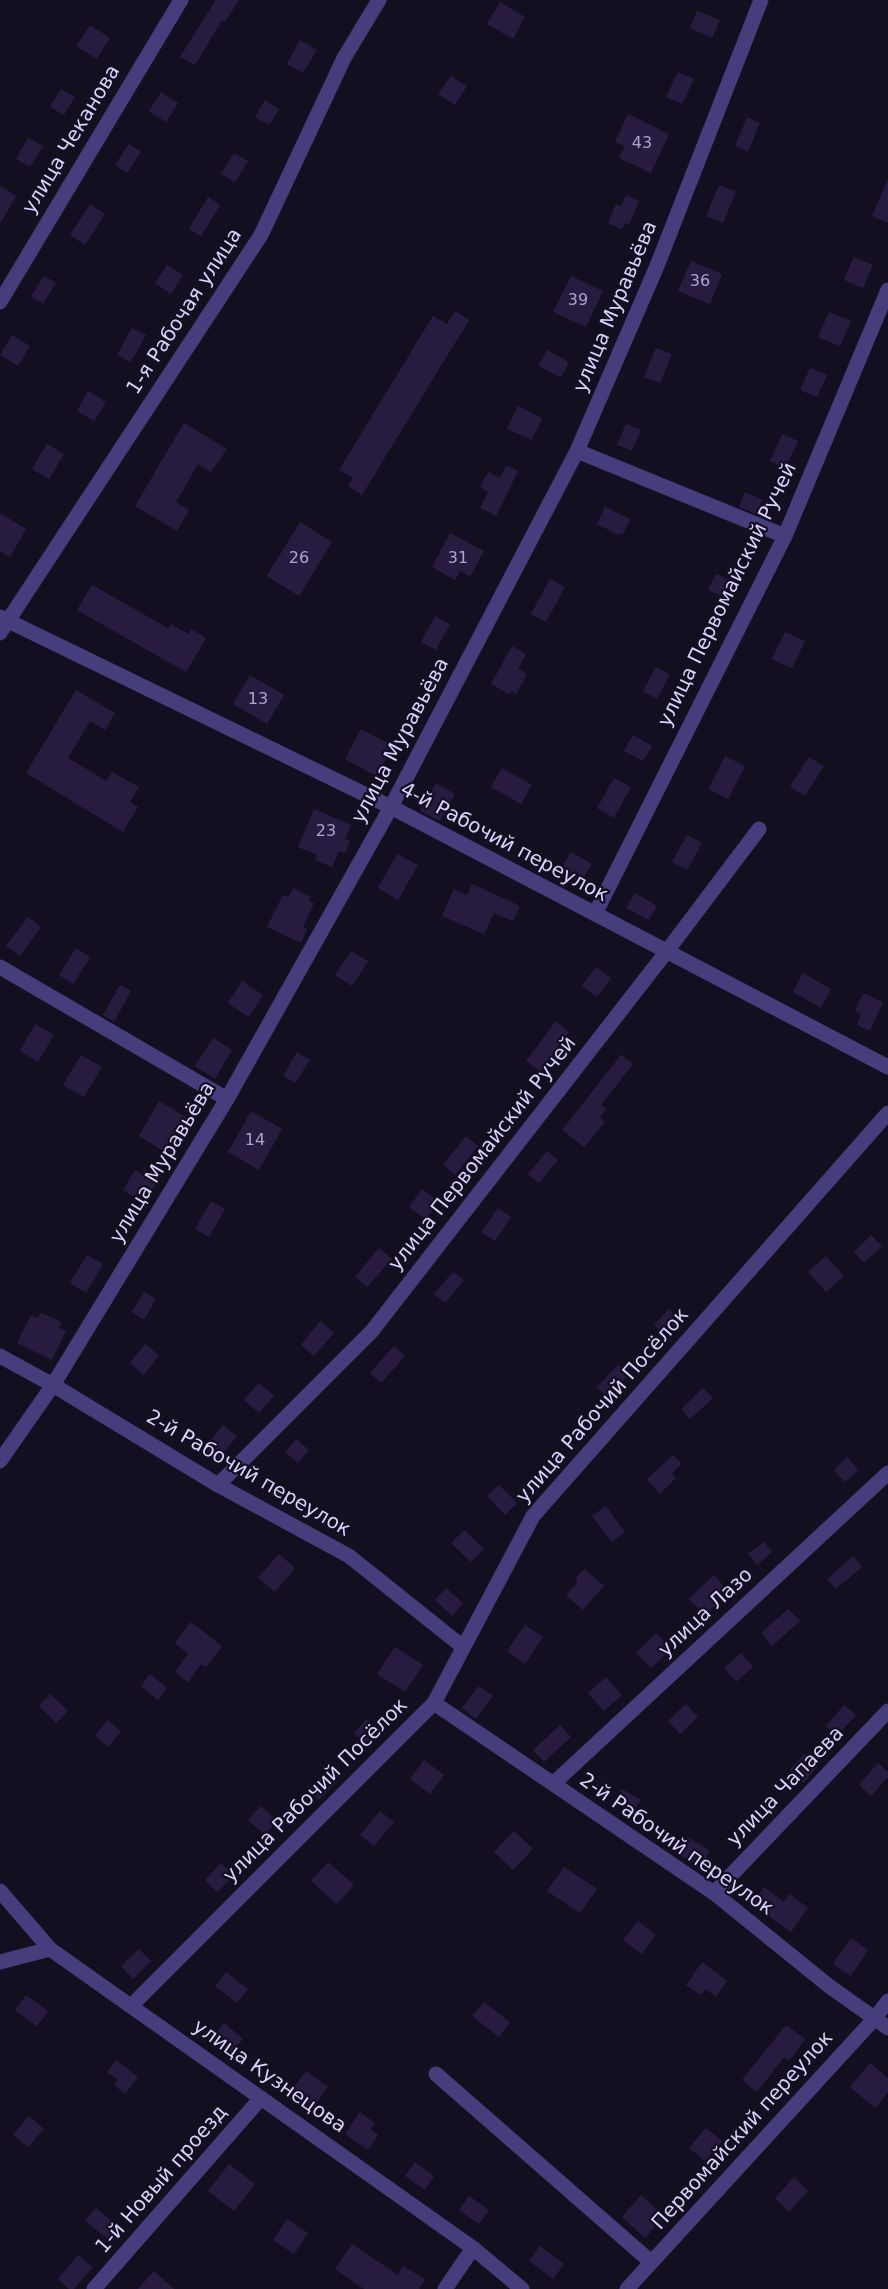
<!DOCTYPE html>
<meta charset="utf-8">
<style>
body{margin:0}
canvas{display:block;background:#140f20}
</style>
<canvas width="888" height="2289"></canvas>
<script>
const ctx = document.querySelector('canvas').getContext('2d');
ctx.lineJoin = 'round';
function fill(path, color) {
  ctx.fillStyle = color;
  ctx.fill(path, 'evenodd');
}
function toPath(rows) {
  const path = new Path2D();
  for (const r of rows) {
    path.moveTo(r[0], r[1]);
    for (let i = 2; i < r.length; i += 2) path.lineTo(r[i], r[i + 1]);
  }
  return path;
}
function stroke(path, color, width, dash) {
  ctx.strokeStyle = color;
  ctx.lineWidth = width;
  ctx.lineCap = dash ? 'butt' : 'round';
  ctx.setLineDash(dash || []);
  ctx.stroke(path);
}
function drawText(font, color, halo, rows, align = 'center') {
  ctx.font = font + ' "DejaVu Sans",sans-serif';
  ctx.lineWidth = 4.5;
  ctx.setLineDash([]);
  ctx.textBaseline = 'middle';
  ctx.strokeStyle = halo;
  ctx.fillStyle = color;
  for (const [text, x, y, turn = 0] of rows) {
    ctx.save();
    ctx.translate(x, y);
    ctx.rotate((+turn || 0) * Math.PI / 180);
    ctx.textAlign = isNaN(turn) ? turn : align;
    if (halo) ctx.strokeText(text, 0, 0);
    ctx.fillText(text, 0, 0);
    ctx.restore();
  }
}
fill(toPath([
 [216,0,239,0,225,22,222,20,195,65,180,57],
 [500,2,525,17,513,39,487,24],
 [697,11,720,20,712,38,690,28],
 [90,25,110,38,97,59,76,46],
 [300,40,317,50,303,73,287,64],
 [678,72,694,79,682,104,666,97],
 [451,76,467,86,455,105,438,94],
 [61,89,75,97,64,115,50,107],
 [161,92,178,103,166,122,149,111],
 [265,100,279,109,269,125,255,117],
 [628,114,669,134,651,173,619,158,625,146,615,142],
 [747,117,760,123,748,152,735,146],
 [28,138,43,146,30,167,16,159],
 [129,144,141,152,127,173,115,165],
 [234,153,248,161,235,182,221,174],
 [888,179,888,223,872,216],
 [719,185,736,192,723,223,706,216],
 [0,186,16,196,0,224],
 [626,195,639,201,629,225,625,223,622,229,608,223,616,204,621,206],
 [208,197,220,205,201,236,189,229],
 [90,204,105,214,85,245,70,235],
 [854,257,873,265,863,288,844,280],
 [691,261,722,274,710,304,678,291],
 [167,265,183,275,171,294,155,283],
 [44,276,56,283,43,304,31,296],
 [571,276,603,291,586,327,553,312],
 [455,311,469,320,362,495,348,486,353,478,339,470,433,316,447,324],
 [829,312,851,321,840,346,818,337],
 [132,328,146,335,131,362,117,355],
 [12,335,30,346,18,366,0,355],
 [656,348,672,354,660,383,644,377],
 [547,350,569,362,561,377,538,366],
 [810,368,827,375,817,397,800,390],
 [88,391,106,402,94,421,77,411],
 [518,406,542,418,532,440,507,429],
 [184,423,227,449,211,472,198,464,176,502,189,510,177,531,135,506],
 [626,424,641,430,632,451,617,445],
 [782,434,798,441,785,468,770,461],
 [47,444,64,454,49,479,32,469],
 [506,465,518,471,496,516,480,508,488,492,480,487,488,472,500,478],
 [745,492,762,500,756,514,739,507],
 [605,507,630,519,623,534,621,533,619,535,597,524],
 [0,513,26,529,10,557,0,551],
 [300,522,332,542,299,596,267,576],
 [450,533,484,551,470,577,460,571,455,580,432,567],
 [716,574,739,584,732,600,708,590],
 [550,579,565,587,546,622,531,614],
 [92,585,168,628,171,624,188,634,191,629,206,638,186,672,77,610],
 [435,616,450,624,436,650,421,642],
 [785,632,805,641,792,668,772,659],
 [512,646,526,654,518,668,527,674,516,694,512,691,509,694,491,684],
 [656,667,670,674,657,699,643,691],
 [250,675,284,695,267,724,233,704],
 [76,690,115,713,105,730,90,721,68,758,106,781,112,772,139,787,130,802,138,807,123,832,26,773],
 [361,729,393,746,376,776,345,759],
 [633,735,652,746,643,761,624,751],
 [725,756,745,766,728,799,708,789],
 [809,757,824,766,805,796,790,787],
 [502,768,532,785,521,804,491,787],
 [614,778,631,787,614,818,597,808],
 [436,783,455,794,440,821,420,811],
 [314,809,351,825,345,839,350,841,345,853,339,851,332,867,315,860,317,855,298,847],
 [687,835,702,843,687,870,672,862],
 [571,852,592,864,580,883,560,871],
 [397,854,418,865,398,900,378,888],
 [472,884,520,906,513,921,494,913,484,934,442,916,454,889,467,895],
 [293,888,311,897,309,901,314,903,303,927,307,929,301,943,267,927,283,895,289,897],
 [635,893,657,906,649,920,626,908],
 [28,917,41,927,20,956,6,946],
 [76,948,90,957,73,984,59,975],
 [351,951,368,961,352,986,335,975],
 [596,967,611,978,597,997,582,986],
 [803,973,831,989,821,1008,793,992],
 [242,981,263,995,249,1017,228,1003],
 [120,985,131,991,114,1022,103,1015],
 [863,993,883,1002,870,1031,857,1025,861,1014,855,1011],
 [556,1021,569,1032,540,1071,526,1061],
 [35,1024,54,1035,38,1062,20,1051],
 [213,1038,232,1050,215,1079,195,1066],
 [297,1052,310,1060,295,1083,283,1076],
 [81,1055,102,1067,84,1097,63,1085],
 [621,1055,633,1064,601,1105,606,1109,600,1117,605,1122,584,1147,562,1130],
 [159,1101,191,1120,170,1155,139,1136],
 [251,1111,282,1129,259,1170,228,1152],
 [466,1136,478,1146,455,1175,443,1165],
 [547,1151,558,1160,539,1183,528,1174],
 [135,1170,156,1183,145,1203,123,1190],
 [422,1189,439,1202,425,1219,409,1207],
 [211,1201,225,1209,209,1237,195,1229],
 [498,1208,511,1217,495,1241,481,1232],
 [871,1235,882,1246,864,1263,854,1252],
 [379,1248,392,1259,367,1287,355,1277],
 [87,1255,103,1264,86,1293,70,1283],
 [826,1256,844,1276,826,1292,808,1272],
 [453,1272,464,1280,445,1303,434,1294],
 [144,1292,156,1299,144,1320,132,1312],
 [669,1309,681,1322,667,1336,654,1325],
 [41,1313,62,1322,59,1328,66,1331,52,1360,17,1343,31,1315,38,1318],
 [320,1321,334,1333,314,1356,301,1345],
 [145,1344,159,1355,144,1375,130,1363],
 [394,1346,405,1356,381,1383,370,1373],
 [618,1365,628,1375,607,1397,597,1387],
 [259,1383,274,1396,259,1413,244,1400],
 [703,1388,713,1398,690,1419,681,1409],
 [223,1425,237,1436,217,1461,203,1450],
 [296,1439,309,1450,298,1463,285,1452],
 [673,1455,682,1464,672,1473,676,1478,660,1494,647,1479],
 [847,1457,858,1470,845,1482,834,1470],
 [499,1485,517,1503,505,1515,487,1496],
 [606,1506,625,1532,612,1542,592,1516],
 [464,1530,484,1549,471,1562,451,1543],
 [764,1542,772,1552,757,1565,748,1554],
 [279,1554,295,1568,275,1592,258,1578],
 [853,1556,862,1567,836,1589,827,1579],
 [584,1569,604,1586,583,1610,566,1595,578,1582,575,1579],
 [714,1575,729,1592,705,1615,689,1599],
 [446,1588,463,1603,452,1616,435,1600],
 [788,1609,800,1621,772,1646,761,1633],
 [191,1622,222,1646,206,1667,201,1664,188,1682,175,1672,188,1654,175,1643],
 [525,1625,543,1637,525,1664,507,1651],
 [656,1633,671,1649,651,1668,636,1653],
 [395,1647,423,1665,405,1692,377,1674],
 [741,1653,753,1667,736,1682,724,1668],
 [150,1674,167,1688,158,1700,141,1686],
 [606,1677,622,1695,604,1711,588,1693],
 [479,1686,493,1696,476,1719,462,1708],
 [50,1694,68,1711,56,1723,39,1706],
 [686,1704,698,1717,680,1734,668,1721],
 [844,1705,856,1715,837,1736,826,1726],
 [367,1719,379,1730,366,1744,354,1733],
 [108,1720,121,1732,108,1747,95,1735],
 [560,1725,571,1737,544,1762,533,1750],
 [804,1754,818,1766,804,1783,790,1770],
 [424,1760,444,1775,430,1794,410,1779],
 [878,1763,888,1772,888,1777,871,1796,859,1785],
 [325,1773,336,1783,319,1800,308,1790],
 [622,1789,641,1800,633,1813,614,1802],
 [261,1806,277,1821,265,1835,248,1820],
 [380,1811,394,1822,374,1846,360,1835],
 [514,1831,533,1849,513,1870,494,1852],
 [688,1837,710,1851,701,1867,678,1854],
 [328,1862,354,1885,337,1904,311,1881],
 [221,1863,234,1876,217,1892,205,1880],
 [564,1867,597,1889,580,1913,547,1891],
 [764,1887,784,1902,789,1894,808,1908,791,1932,752,1904],
 [638,1921,656,1935,642,1954,623,1940],
 [851,1938,868,1950,851,1976,833,1964],
 [139,1949,151,1961,133,1979,121,1966],
 [702,1962,727,1981,716,1997,706,1989,701,1995,686,1985],
 [226,1972,248,1989,237,2003,215,1986],
 [26,1995,48,2011,37,2026,15,2010],
 [484,2002,510,2022,499,2037,472,2016],
 [224,2023,243,2039,227,2057,208,2041],
 [786,2025,805,2039,789,2061,784,2057,757,2092,742,2080],
 [116,2060,138,2077,125,2094,114,2085,118,2080,107,2072],
 [870,2063,888,2078,888,2092,875,2108,850,2087],
 [306,2071,328,2087,313,2107,307,2102,303,2108,287,2097],
 [360,2112,375,2123,370,2129,378,2135,368,2150,345,2134],
 [29,2116,44,2129,28,2147,13,2135],
 [706,2128,722,2141,705,2161,689,2148],
 [415,2162,434,2176,425,2190,405,2176],
 [229,2164,255,2184,234,2211,208,2191],
 [794,2177,808,2191,789,2212,775,2198],
 [641,2195,664,2216,645,2238,622,2217],
 [469,2196,489,2210,479,2224,459,2210],
 [96,2208,119,2227,109,2240,85,2221],
 [287,2219,308,2233,294,2254,273,2240],
 [352,2244,398,2275,403,2266,425,2279,419,2289,364,2289,335,2269],
 [540,2246,564,2264,553,2279,529,2261],
 [78,2255,93,2267,74,2289,69,2289,58,2279],
 [154,2271,174,2289,138,2289]
]), '#271c40');
stroke(toPath([
 [0,302,181,0],
 [577,451,785,536],
 [0,617,391,807,888,1067],
 [0,633,261,235,344,58,379,0],
 [595,914,785,536,888,290],
 [0,967,227,1099],
 [0,1356,53,1385,218,1485,349,1556,463,1647],
 [0,1461,53,1385,227,1099,391,807,577,451,657,266,761,0],
 [218,1485,372,1331,667,951,759,829],
 [434,1703,714,1893,829,1986,888,2028],
 [554,1783,888,1473],
 [0,1891,50,1949,473,2248,522,2289],
 [714,1893,888,1711],
 [0,1962,50,1949],
 [131,2006,434,1703,533,1516,888,1113],
 [436,2074,651,2262],
 [94,2289,261,2098],
 [445,2289,473,2248],
 [627,2289,875,2018,888,2001]
]), '#463d7c', 15);
drawText('16px', '#aea4cd', null, [
 ["43",642,144],
 ["36",700,282],
 ["39",578,301],
 ["26",299,559],
 ["31",458,559],
 ["13",258,700],
 ["23",326,832],
 ["14",255,1141]
]);
drawText('20px', '#dbd1fc', '#140f20', [
 ["улица Чеканова",72,140,-59],
 ["улица Муравьёва",616,307,-67],
 ["1-я Рабочая улица",185,312,-57],
 ["улица Первомайский Ручей",728,595,-64],
 ["улица Муравьёва",401,741,-62],
 ["4-й Рабочий переулок",504,843,28],
 ["улица Первомайский Ручей",483,1154,-52],
 ["улица Муравьёва",163,1163,-59],
 ["улица Рабочий Посёлок",603,1406,-49],
 ["2-й Рабочий переулок",248,1474,30],
 ["улица Лазо",706,1613,-43],
 ["улица Чапаева",786,1787,-46],
 ["улица Рабочий Посёлок",316,1791,-45],
 ["2-й Рабочий переулок",676,1845,35],
 ["улица Кузнецова",269,2077,35],
 ["Первомайский переулок",743,2131,-48],
 ["1-й Новый проезд",162,2180,-49]
]);
</script>
